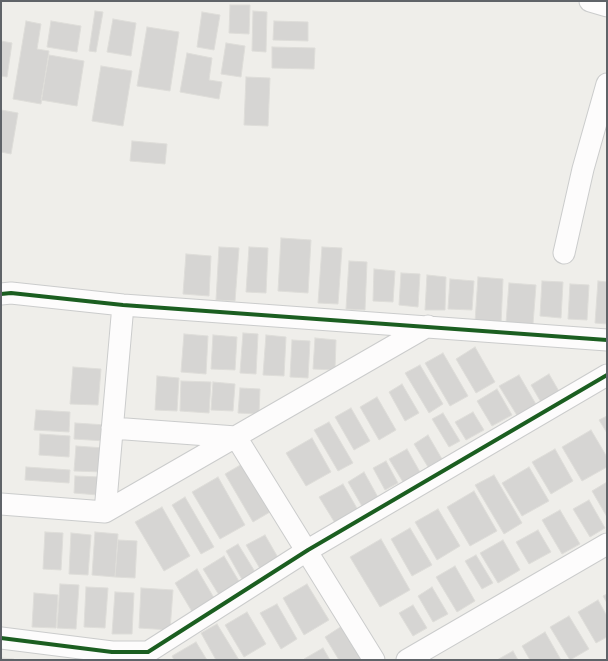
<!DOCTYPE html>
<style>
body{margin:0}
#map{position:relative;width:608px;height:661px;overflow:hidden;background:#efeeea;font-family:"Fira Sans Condensed",sans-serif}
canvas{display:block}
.frame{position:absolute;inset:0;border:2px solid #5f6368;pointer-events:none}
</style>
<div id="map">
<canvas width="608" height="661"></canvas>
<div class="frame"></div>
</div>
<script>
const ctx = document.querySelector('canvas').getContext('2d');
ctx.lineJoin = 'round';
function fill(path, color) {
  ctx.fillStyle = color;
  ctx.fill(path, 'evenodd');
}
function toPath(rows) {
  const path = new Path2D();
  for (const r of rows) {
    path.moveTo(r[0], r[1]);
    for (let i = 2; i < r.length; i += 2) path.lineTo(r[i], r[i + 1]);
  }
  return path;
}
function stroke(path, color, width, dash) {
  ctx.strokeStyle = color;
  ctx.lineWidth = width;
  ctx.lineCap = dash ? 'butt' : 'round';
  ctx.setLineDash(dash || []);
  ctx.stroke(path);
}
const building = toPath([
 [230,5,250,5,249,34,229,33,230,5],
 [95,11,103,12,96,52,89,51,95,11],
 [253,11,267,12,266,52,252,51,253,11],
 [202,12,220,15,214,50,197,47,202,12],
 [113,19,136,23,131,56,107,52,113,19],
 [26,21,41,24,37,49,49,51,41,104,13,99,26,21],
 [51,21,81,26,77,52,47,47,51,21],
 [274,21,308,22,308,41,273,40,274,21],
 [147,27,179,32,170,91,137,86,147,27],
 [1,41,12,43,7,77,1,76,1,41],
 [226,43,245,46,241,77,221,74,226,43],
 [272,47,315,48,314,69,272,68,272,47],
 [187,53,212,58,209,80,222,82,219,99,180,92,187,53],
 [49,55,84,61,77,106,41,100,49,55],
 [101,66,132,71,123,126,92,121,101,66],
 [246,77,270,78,268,126,244,125,246,77],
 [1,110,18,113,11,154,1,152,1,110],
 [132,141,167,144,165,164,130,161,132,141],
 [281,238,311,240,308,293,278,291,281,238],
 [219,247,239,248,235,301,216,300,219,247],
 [249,247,268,248,266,293,246,292,249,247],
 [322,247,342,248,338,304,318,303,322,247],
 [186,254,211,256,209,296,183,294,186,254],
 [349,261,367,262,365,310,346,309,349,261],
 [374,269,395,271,393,302,373,301,374,269],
 [401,273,420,274,418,307,399,305,401,273],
 [427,275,446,277,445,310,425,310,427,275],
 [478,277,503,279,501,324,475,322,478,277],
 [450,279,474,281,472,310,448,309,450,279],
 [542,281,563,282,561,318,540,316,542,281],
 [598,281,607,282,607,324,595,323,598,281],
 [509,283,536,285,533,324,506,323,509,283],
 [570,284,589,285,587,320,568,319,570,284],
 [243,333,258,334,256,374,240,373,243,333],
 [184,334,208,336,206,374,181,372,184,334],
 [213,335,237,337,235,370,211,369,213,335],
 [266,335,286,337,284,376,263,375,266,335],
 [315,338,336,340,335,370,313,369,315,338],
 [292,340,310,341,308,378,290,377,292,340],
 [475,347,495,382,476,393,456,359,475,347],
 [443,353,468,396,450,406,425,363,443,353],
 [420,365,443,404,429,413,405,373,420,365],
 [73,367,101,369,98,405,70,404,73,367],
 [549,374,560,393,542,404,531,385,549,374],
 [519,375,537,406,518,417,499,386,519,375],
 [157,376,179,378,177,411,155,410,157,376],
 [181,381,211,382,209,413,180,411,181,381],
 [213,382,235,384,233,411,211,410,213,382],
 [402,384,419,413,405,421,389,392,402,384],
 [240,388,260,389,259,414,238,413,240,388],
 [497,389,512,415,492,426,477,401,497,389],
 [377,397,396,430,379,440,360,407,377,397],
 [351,408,370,441,354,450,335,417,351,408],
 [36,410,70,412,69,432,34,430,36,410],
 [473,412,484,430,466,440,455,422,473,412],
 [443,413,460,441,449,447,432,419,443,413],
 [607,416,607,433,599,420,607,416],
 [329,422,353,463,338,471,314,430,329,422],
 [75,423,106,425,105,441,74,439,75,423],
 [591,430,607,457,607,467,582,481,562,447,591,430],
 [40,434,70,436,69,457,39,455,40,434],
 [428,435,442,459,428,467,414,444,428,435],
 [312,438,331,472,306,486,286,453,312,438],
 [76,446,104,448,103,472,74,471,76,446],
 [407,449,420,472,403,482,389,459,407,449],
 [555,449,573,481,551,494,532,462,555,449],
 [386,461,398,483,385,490,373,468,386,461],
 [242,464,270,512,253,522,225,474,242,464],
 [26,467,70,470,69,483,25,480,26,467],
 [529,467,549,501,522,516,502,483,529,467],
 [364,472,379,499,363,508,348,482,364,472],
 [494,475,522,523,504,534,475,485,494,475],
 [75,476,100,477,98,495,74,493,75,476],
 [218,477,245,525,220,539,192,492,218,477],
 [607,482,607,517,592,491,607,482],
 [343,484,358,510,335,523,319,497,343,484],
 [474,491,497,531,470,546,447,507,474,491],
 [185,497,214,547,201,554,172,505,185,497],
 [589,500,605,528,590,537,573,509,589,500],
 [162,507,190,556,164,571,135,522,162,507],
 [438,509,460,546,437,560,415,522,438,509],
 [560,510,580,544,562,554,542,520,560,510],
 [410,528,432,565,412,576,391,539,410,528],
 [538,530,551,552,529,564,516,542,538,530],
 [45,532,63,533,61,570,43,569,45,532],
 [95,532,118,534,115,577,92,575,95,532],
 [71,533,91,535,88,575,69,574,71,533],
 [265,535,280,561,262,572,246,545,265,535],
 [381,539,410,590,380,607,350,557,381,539],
 [118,540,137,541,135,578,115,577,118,540],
 [503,540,520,570,498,583,480,553,503,540],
 [238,544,257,575,244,583,226,551,238,544],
 [476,555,493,583,482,589,465,561,476,555],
 [224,556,240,583,219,595,203,569,224,556],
 [455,566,475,601,457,612,436,577,455,566],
 [197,569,217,603,194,615,175,583,197,569],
 [60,584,79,585,76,629,57,628,60,584],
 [307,584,329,620,304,635,283,598,307,584],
 [86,587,108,588,105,628,84,627,86,587],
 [432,587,448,614,433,622,418,596,432,587],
 [141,588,173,590,170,630,139,628,141,588],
 [115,592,134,593,132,634,112,634,115,592],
 [34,593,58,595,56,628,32,627,34,593],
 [607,594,607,603,603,596,607,594],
 [598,600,607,616,607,637,596,643,578,612,598,600],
 [277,604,297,639,281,649,260,613,277,604],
 [413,605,427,628,413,636,399,613,413,605],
 [247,612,266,644,244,657,225,625,247,612],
 [569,616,589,649,570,660,550,627,569,616],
 [217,624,239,660,216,660,201,633,217,624],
 [342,626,362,660,339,660,325,637,342,626],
 [545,632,561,660,530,660,522,646,545,632],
 [196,642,207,660,174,660,172,656,196,642],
 [323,648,330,660,305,660,304,659,323,648],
 [513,651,518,660,497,660,513,651],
 [1,658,14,659,14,660,1,660,1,658]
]);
fill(building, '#d6d5d3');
stroke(building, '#deddd9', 1);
const minor = toPath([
 [590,1,607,6],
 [564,253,583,169,607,84],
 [1,294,11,293,123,305,607,340],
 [112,428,236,437,374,660],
 [1,504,105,512,428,326],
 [105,512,123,305],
 [1,638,112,652,148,652,308,550,607,375],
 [407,660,607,544]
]);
stroke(minor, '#cbcccc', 23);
stroke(minor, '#fdfcfc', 21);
stroke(toPath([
 [1,294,11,293,123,305,607,340],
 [1,638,112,652,148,652,308,550,607,375]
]), '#1b5e20', 4);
</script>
